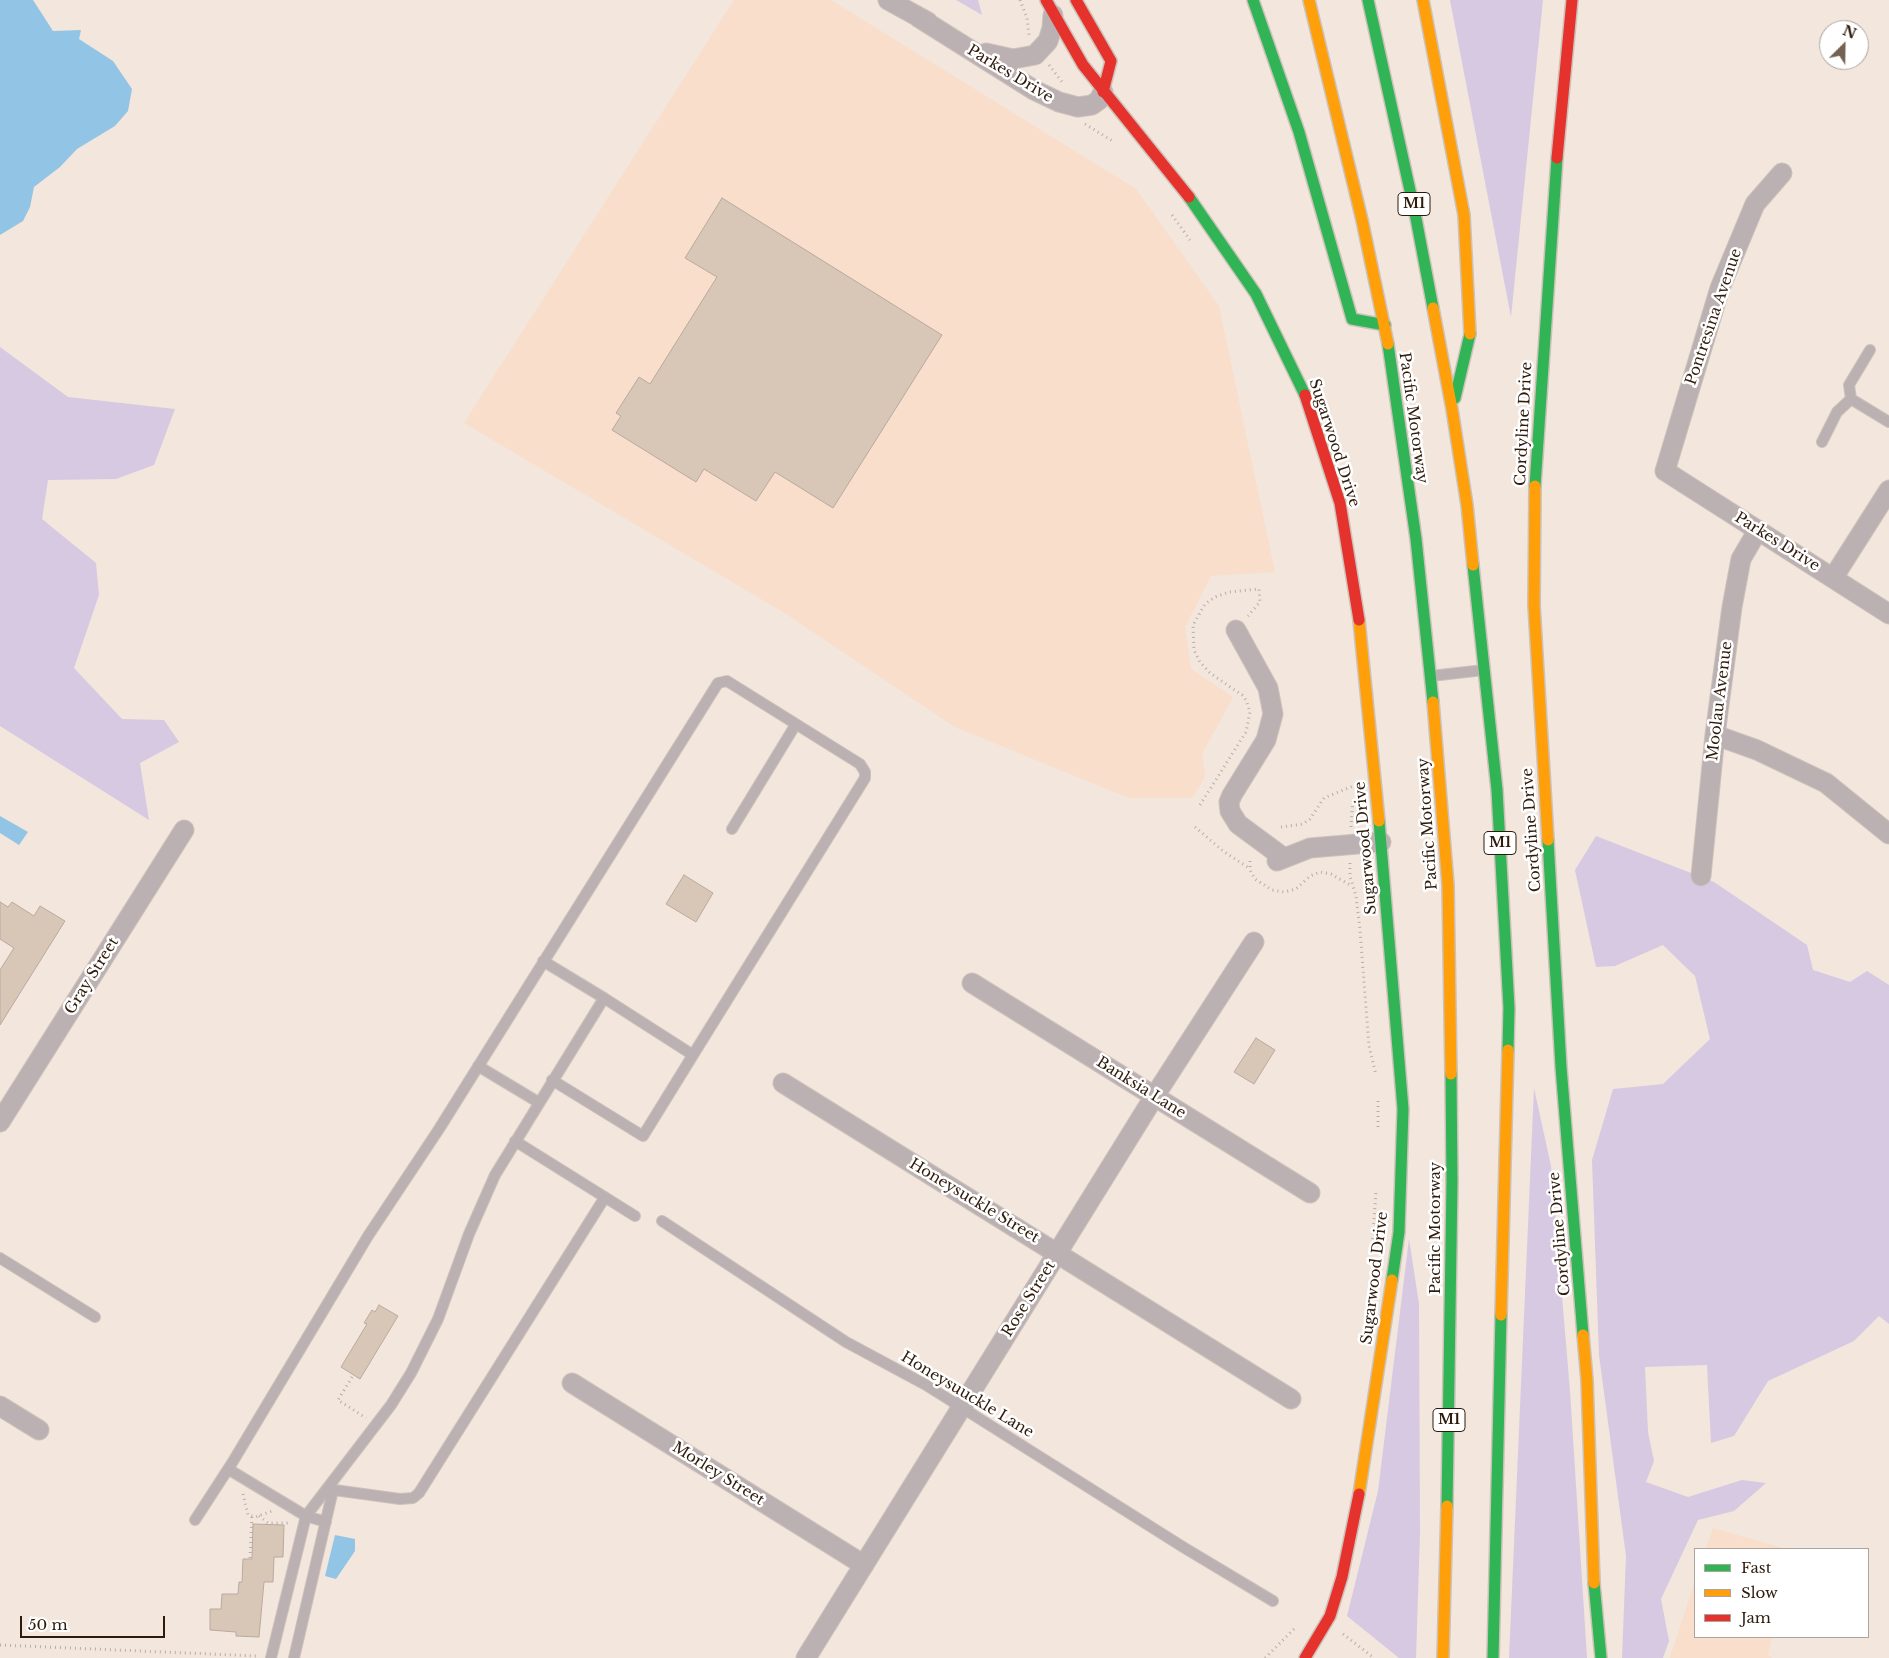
<!DOCTYPE html>
<style>
body{margin:0}
#map{position:relative;width:1889px;height:1658px;overflow:hidden;background:#f2e6dd;font-family:"Libre Baskerville",serif}
canvas{display:block}
.legend{position:absolute;left:1694px;top:1548px;width:175px;height:90px;box-sizing:border-box;background:#fff;border:1px solid #aca49d;margin:0;padding:6px 9px;list-style:none;font-size:15px;color:#2f1b0b}
.legend li{display:flex;align-items:center;gap:10px;height:25px}
.legend b{width:25px;border:1px solid #aca49d}
.north{position:absolute;left:1819px;top:20px;width:50px;height:50px;box-sizing:border-box;background:#fff;border:1px solid #aca49d;border-radius:50%;rotate:23deg;font-size:14px;font-weight:700;line-height:20px;text-align:center;color:#2f1b0b}
.north::after{content:'';display:block;margin:auto;width:18px;height:22px;background:#736254;clip-path:polygon(50% 0,100% 100%,50% 72%,0 100%)}
.scale{position:absolute;left:20px;top:1616px;width:145px;height:22px;box-sizing:border-box;border:2px solid #2f1b0b;border-top:0;padding-left:6px;font-size:15px;line-height:18px;white-space:nowrap;color:#2f1b0b;-webkit-text-stroke:4px #fff;paint-order:stroke}
</style>
<div id="map">
<canvas width="1889" height="1658"></canvas>
<ul class="legend">
<li><b style="height:6px;background:#30b455"></b>Fast</li>
<li><b style="height:6px;background:#ff9f0a"></b>Slow</li>
<li><b style="height:6px;background:#e5322d"></b>Jam</li>
</ul>
<div class="north">N</div>
<div class="scale">50 m</div>
</div>
<script>
const ctx = document.querySelector('canvas').getContext('2d');
ctx.lineJoin = 'round';
function fill(path, color) {
  ctx.fillStyle = color;
  ctx.fill(path, 'evenodd');
}
function toPath(rows) {
  const path = new Path2D();
  for (const r of rows) {
    path.moveTo(r[0], r[1]);
    for (let i = 2; i < r.length; i += 2) path.lineTo(r[i], r[i + 1]);
  }
  return path;
}
function stroke(path, color, width, dash) {
  ctx.strokeStyle = color;
  ctx.lineWidth = width;
  ctx.lineCap = dash ? 'butt' : 'round';
  ctx.setLineDash(dash || []);
  ctx.stroke(path);
}
function drawText(font, color, halo, rows, align = 'center') {
  ctx.font = font + ' "Libre Baskerville",serif';
  ctx.lineWidth = 5;
  ctx.setLineDash([]);
  ctx.textBaseline = 'middle';
  ctx.strokeStyle = halo;
  ctx.fillStyle = color;
  for (const [text, x, y, turn = 0] of rows) {
    ctx.save();
    ctx.translate(x, y);
    ctx.rotate((+turn || 0) * Math.PI / 180);
    ctx.textAlign = isNaN(turn) ? turn : align;
    if (halo) ctx.strokeText(text, 0, 0);
    ctx.fillText(text, 0, 0);
    ctx.restore();
  }
}
fill(toPath([
 [734,0,831,0,1136,189,1219,306,1275,572,1211,576,1185,627,1191,669,1233,697,1202,754,1205,777,1192,798,1129,798,955,727,783,612,464,423],
 [1713,1528,1786,1549,1706,1549],
 [1695,1581,1695,1637,1772,1637,1768,1655,1772,1658,1670,1658]
]), '#f8decb');
fill(toPath([
 [956,0,978,0,982,15],
 [1450,0,1543,0,1511,317],
 [0,347,68,397,175,409,154,465,116,479,48,480,42,519,96,563,99,595,74,668,122,719,164,720,179,742,140,763,149,820,0,726],
 [1596,836,1714,882,1807,945,1813,970,1850,982,1867,971,1889,985,1889,1324,1879,1316,1854,1341,1768,1381,1734,1436,1711,1443,1707,1365,1645,1367,1648,1432,1654,1461,1646,1482,1688,1497,1742,1480,1766,1483,1734,1511,1698,1520,1661,1599,1669,1641,1663,1658,1622,1658,1626,1556,1599,1355,1592,1160,1613,1089,1663,1084,1710,1039,1695,976,1663,945,1615,966,1596,967,1575,870],
 [1534,1088,1551,1166,1570,1391,1587,1658,1509,1658],
 [1409,1239,1419,1304,1420,1534,1416,1658,1399,1658,1347,1616,1378,1491]
]), '#d7c9e1');
fill(toPath([
 [0,0,33,0,53,31,81,30,79,39,113,61,132,89,128,111,115,126,77,149,60,167,34,187,30,207,23,221,0,235],
 [0,816,28,832,19,845,0,833],
 [335,1535,355,1539,355,1551,336,1579,325,1576]
]), '#92c5e5');
const building = toPath([
 [722,198,942,335,833,508,775,472,756,501,704,469,696,482,612,430,621,416,616,413,639,377,650,384,717,277,685,258,722,198],
 [684,875,713,893,696,922,666,904,684,875],
 [0,902,8,907,12,902,34,916,40,906,65,921,0,1025,0,970,14,948,0,939,0,902],
 [1256,1038,1275,1050,1254,1084,1234,1072,1256,1038],
 [379,1305,398,1316,360,1379,341,1367,367,1324,364,1323,372,1310,375,1312,379,1305],
 [253,1524,284,1525,283,1557,274,1557,273,1582,264,1582,259,1637,236,1636,236,1632,210,1630,210,1609,221,1609,222,1594,238,1594,239,1582,242,1582,243,1559,252,1559,253,1524]
]);
fill(building, '#d8c6b7');
stroke(building, '#b9aa9f', 1);
const lane = toPath([
 [1870,350,1849,385,1851,399,1889,422],
 [1822,442,1837,412,1851,399],
 [1431,676,1484,670],
 [732,829,796,724],
 [543,961,604,998],
 [478,1066,538,1102],
 [552,1080,643,1136,693,1055],
 [515,1141,635,1216],
 [662,1221,846,1342,926,1385,1183,1547,1273,1601],
 [0,1258,95,1317],
 [228,1469,306,1516,326,1522],
 [327,1489,400,1499,413,1498,419,1493,605,1197],
 [195,1520,232,1463,368,1236,439,1129,718,683,727,681,860,764,865,772,865,778,693,1055,604,998,495,1175,469,1234,438,1319,411,1373,391,1405,306,1516,271,1658],
 [294,1658,333,1490]
]);
const street = toPath([
 [888,0,928,22],
 [918,17,1034,90,1059,102,1078,107,1092,105,1099,100,1103,92],
 [986,53,1013,59,1035,55,1048,41,1052,28,1053,15],
 [1782,173,1755,204,1720,288,1665,471,1889,614],
 [1833,578,1889,490],
 [1236,630,1268,688,1273,714,1266,740,1232,795,1229,802,1230,811,1238,824,1284,858],
 [1715,735,1757,750,1826,783,1889,834],
 [1277,861,1310,848,1381,842],
 [1701,876,1715,735,1732,607,1741,559,1758,530],
 [972,983,1310,1193],
 [783,1083,1291,1399],
 [0,1122,184,830],
 [572,1383,864,1565],
 [0,1406,39,1430],
 [806,1658,1154,1097,1254,942]
]);
const fast = toPath([
 [1253,0,1299,132,1352,319,1385,325],
 [1368,0,1415,213,1433,308],
 [1189,197,1256,294,1305,395],
 [1388,344,1416,539,1433,702],
 [1455,398,1470,334],
 [1535,486,1557,158],
 [1473,565,1497,790,1509,1008,1508,1050],
 [1379,821,1403,1109,1399,1232,1392,1280],
 [1548,840,1561,1067,1583,1335],
 [1447,1506,1452,1182,1451,1074],
 [1594,1583,1601,1658],
 [1493,1658,1501,1315]
]);
const slow = toPath([
 [1309,0,1362,220,1388,344],
 [1423,0,1464,215,1470,334],
 [1433,308,1452,409,1467,505,1473,565],
 [1535,486,1534,605,1548,840],
 [1359,620,1379,821],
 [1433,702,1448,885,1451,1074],
 [1501,1315,1508,1050],
 [1583,1335,1587,1380,1594,1583],
 [1359,1494,1392,1280],
 [1443,1658,1447,1506]
]);
const jam = toPath([
 [1046,0,1083,65,1189,197],
 [1076,0,1111,61,1103,92],
 [1557,158,1572,0],
 [1305,395,1340,503,1359,620],
 [1305,1658,1330,1616,1342,1577,1359,1494]
]);
stroke(lane, '#cdc2b9', 12);
stroke(street, '#cdc2b9', 21);
stroke(fast, '#cdc2b9', 14);
stroke(slow, '#cdc2b9', 14);
stroke(jam, '#cdc2b9', 14);
stroke(toPath([
 [1020,0,1027,18,1029,35],
 [1049,65,1062,82],
 [1085,124,1114,142],
 [1172,215,1190,240],
 [1200,805,1246,732,1250,712,1246,700,1242,695,1210,673,1200,662,1194,650,1193,625,1205,604,1215,597,1229,592,1259,589,1260,602,1248,616],
 [1195,827,1223,851,1249,868],
 [1281,827,1303,824,1310,819,1324,798,1353,786],
 [1351,827,1353,798],
 [1250,861,1250,870,1255,879,1272,890,1284,892,1296,889,1310,876,1320,872,1331,874,1352,886],
 [1350,863,1350,876,1356,896,1360,930,1369,1046,1376,1075],
 [1378,1127,1378,1101],
 [1372,1249,1376,1191],
 [352,1377,338,1400,366,1418],
 [243,1494,248,1515,255,1517,272,1511],
 [259,1516,268,1523,291,1523],
 [250,1558,252,1516],
 [1343,1634,1374,1658],
 [0,1645,257,1656],
 [1265,1658,1294,1629]
]), '#b7adac', 3, [1, 4]);
stroke(lane, '#bbb0b2', 10);
stroke(street, '#bbb0b2', 19);
stroke(fast, '#30b455', 11);
stroke(slow, '#ff9f0a', 11);
stroke(jam, '#e5322d', 11);
for (const [x, y, w] of [
 [1414,204,32],
 [1500,843,32],
 [1449,1420,32]
]) {
  const box = new Path2D();
  box.roundRect(x - w / 2, y - 11.5, w, 23, 4);
  ctx.fillStyle = '#fff';
  ctx.fill(box);
  stroke(box, '#2f1b0b', 1);
}
drawText('bold 14px', '#2f1b0b', null, [
 ["M1",1414,204],
 ["M1",1500,843],
 ["M1",1449,1420]
]);
drawText('15px', '#2f1b0b', '#fff', [
 ["Parkes Drive",1010,74,31],
 ["Pontresina Avenue",1714,317,-71],
 ["Pacific Motorway",1413,418,82],
 ["Cordyline Drive",1524,424,-87],
 ["Sugarwood Drive",1334,443,72],
 ["Parkes Drive",1777,542,32],
 ["Moolau Avenue",1720,701,-83],
 ["Pacific Motorway",1428,824,-94],
 ["Cordyline Drive",1532,830,-94],
 ["Sugarwood Drive",1366,848,-95],
 ["Gray Street",92,976,-58],
 ["Banksia Lane",1141,1088,32],
 ["Honeysuckle Street",974,1201,31],
 ["Pacific Motorway",1436,1228,-90],
 ["Cordyline Drive",1560,1234,-95],
 ["Sugarwood Drive",1375,1278,-83],
 ["Rose Street",1029,1299,-58],
 ["Honeysuuckle Lane",967,1395,31],
 ["Morley Street",718,1474,32]
]);
</script>
